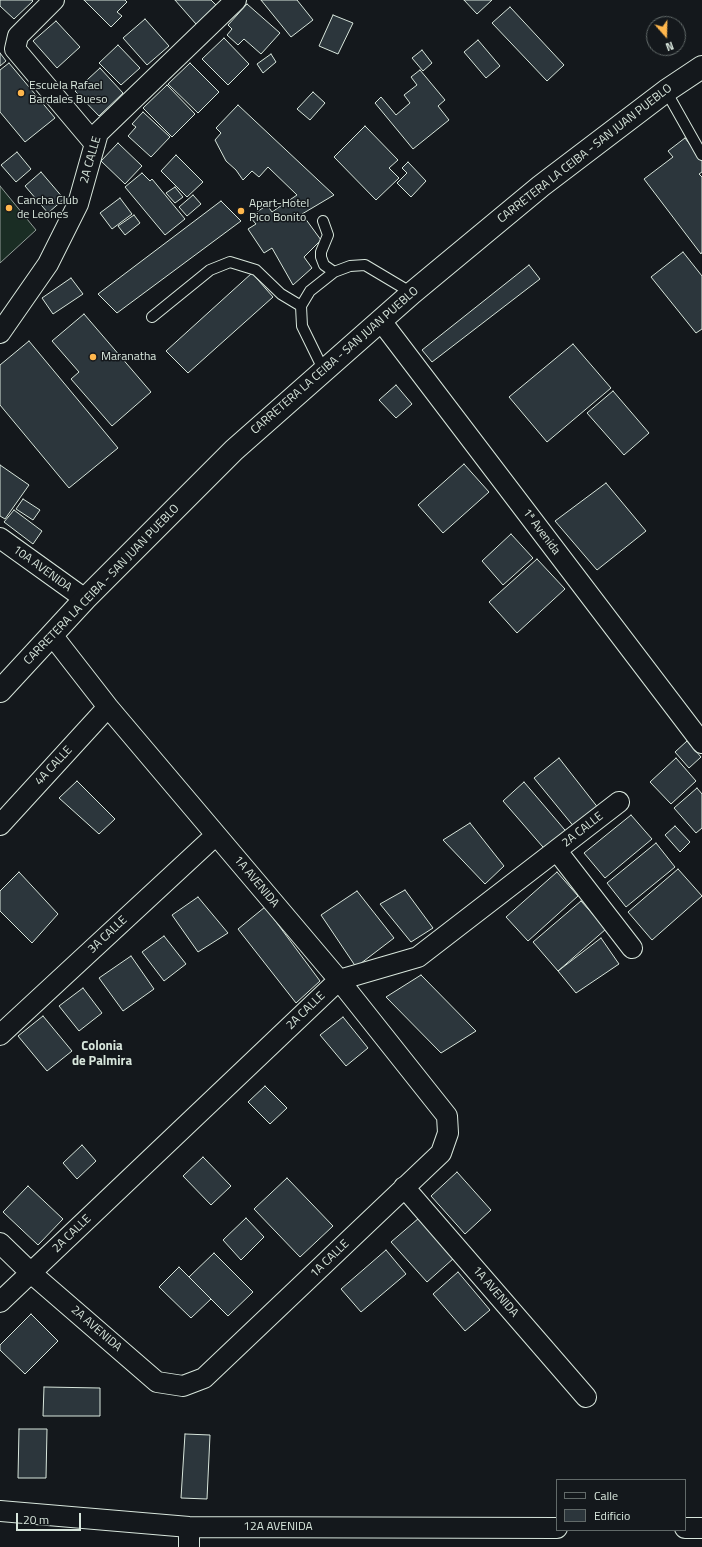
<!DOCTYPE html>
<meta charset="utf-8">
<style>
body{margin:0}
#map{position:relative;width:702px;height:1547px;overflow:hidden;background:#14181c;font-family:"Titillium Web",sans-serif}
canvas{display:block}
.legend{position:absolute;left:556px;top:1479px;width:130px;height:52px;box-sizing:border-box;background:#14181c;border:1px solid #626a69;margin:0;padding:5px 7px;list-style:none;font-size:12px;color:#d8e6dc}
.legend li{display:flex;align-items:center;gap:8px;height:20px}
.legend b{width:20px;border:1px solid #626a69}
.north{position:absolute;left:646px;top:16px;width:40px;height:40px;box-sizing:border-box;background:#14181c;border:1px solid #626a69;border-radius:50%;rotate:160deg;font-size:11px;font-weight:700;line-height:16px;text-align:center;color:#d8e6dc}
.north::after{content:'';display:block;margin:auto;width:14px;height:18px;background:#ffb74d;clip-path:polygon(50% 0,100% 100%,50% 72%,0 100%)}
.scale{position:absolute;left:16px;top:1513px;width:65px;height:18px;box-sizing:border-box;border:2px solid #d8e6dc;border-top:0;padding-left:5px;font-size:12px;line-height:14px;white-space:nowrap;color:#d8e6dc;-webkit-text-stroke:3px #14181c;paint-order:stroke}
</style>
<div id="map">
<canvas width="702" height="1547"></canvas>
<ul class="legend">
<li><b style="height:5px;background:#14181c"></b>Calle</li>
<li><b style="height:11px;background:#2c363c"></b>Edificio</li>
</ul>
<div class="north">N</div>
<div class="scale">20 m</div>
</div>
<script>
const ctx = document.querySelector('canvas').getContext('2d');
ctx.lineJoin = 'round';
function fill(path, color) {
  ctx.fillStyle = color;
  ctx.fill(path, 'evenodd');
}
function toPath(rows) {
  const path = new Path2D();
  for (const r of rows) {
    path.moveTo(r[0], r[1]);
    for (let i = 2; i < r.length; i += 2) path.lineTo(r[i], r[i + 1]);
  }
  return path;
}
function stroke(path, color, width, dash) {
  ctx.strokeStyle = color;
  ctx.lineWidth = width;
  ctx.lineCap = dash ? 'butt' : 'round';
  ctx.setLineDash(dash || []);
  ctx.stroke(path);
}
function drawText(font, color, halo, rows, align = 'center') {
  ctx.font = font + ' "Titillium Web",sans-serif';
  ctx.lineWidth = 3;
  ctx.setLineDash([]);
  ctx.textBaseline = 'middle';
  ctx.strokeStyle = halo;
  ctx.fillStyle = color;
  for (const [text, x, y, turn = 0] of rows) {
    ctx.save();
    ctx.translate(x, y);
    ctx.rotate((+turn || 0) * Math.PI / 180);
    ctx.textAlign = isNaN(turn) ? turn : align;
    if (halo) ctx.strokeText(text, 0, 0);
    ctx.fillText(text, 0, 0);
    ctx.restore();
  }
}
const green = toPath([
 [0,186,36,230,0,263,0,186]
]);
fill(green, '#1a2d24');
stroke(green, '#939e99', 1);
const building = toPath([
 [0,0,32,0,33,1,14,19,0,6,0,0],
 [84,0,125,0,127,2,117,12,122,16,111,27,84,0],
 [175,0,211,0,217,6,196,24,175,0],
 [261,0,297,0,313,20,291,37,261,0],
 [464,0,492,0,477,14,464,0],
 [247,4,280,33,261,54,244,39,238,45,227,35,232,29,228,25,247,4],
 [510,7,564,65,547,81,492,23,510,7],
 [333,15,353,23,338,54,319,46,333,15],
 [145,19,169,46,147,65,123,38,145,19],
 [56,21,80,47,57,68,33,41,56,21],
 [224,38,249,64,228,85,202,59,224,38],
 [478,40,500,66,486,78,464,52,478,40],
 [118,45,140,68,121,85,99,63,118,45],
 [422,50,432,63,423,71,412,58,422,50],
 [0,53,6,61,0,66,0,53],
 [271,54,276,62,263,73,257,64,271,54],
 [9,63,55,118,25,142,0,112,0,70,9,63],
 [190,63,219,92,198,113,168,84,190,63],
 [100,68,123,93,99,116,75,91,100,68],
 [420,70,445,100,438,106,449,120,413,149,375,103,381,97,396,115,410,103,404,95,417,85,411,77,420,70],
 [167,85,195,114,172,137,143,108,167,85],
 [313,92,325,103,310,120,297,109,313,92],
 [238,105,334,195,302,214,321,240,304,257,312,268,293,285,272,248,264,253,248,229,256,224,250,217,267,205,272,212,297,195,268,167,259,177,252,171,243,180,236,170,226,161,215,140,221,133,216,128,238,105],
 [143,112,170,137,151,157,128,136,136,127,132,124,143,112],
 [365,126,398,160,389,168,399,178,376,200,334,157,365,126],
 [685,138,702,160,702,172,699,174,702,177,702,252,701,254,644,179,673,157,668,151,685,138],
 [118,143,142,166,125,184,101,161,118,143],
 [17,152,31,169,16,182,1,165,17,152],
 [176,155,203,182,187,197,161,171,176,155],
 [408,162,426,181,411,197,397,183,407,173,402,168,408,162],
 [41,172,64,199,48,213,25,186,41,172],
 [142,173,150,181,152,179,185,219,165,235,125,187,142,173],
 [175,187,183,197,175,203,166,193,175,187],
 [193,195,201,204,187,216,179,207,193,195],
 [120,198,132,214,112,229,100,213,120,198],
 [221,201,241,221,117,313,98,294,221,201],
 [134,215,140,223,125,235,118,226,134,215],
 [683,252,702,276,702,329,696,333,651,277,683,252],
 [529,265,540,279,432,362,422,350,529,265],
 [252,273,273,297,188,373,166,351,252,273],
 [71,278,83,294,53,314,42,298,71,278],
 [84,314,151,392,112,426,71,379,79,372,52,341,84,314],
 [29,341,118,448,69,488,0,405,0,365,29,341],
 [573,344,611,388,547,442,509,397,573,344],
 [396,385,412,404,396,418,379,400,396,385],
 [613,391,649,433,624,455,587,413,613,391],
 [464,464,489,492,443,533,418,505,464,464],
 [0,465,29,485,5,519,0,516,0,465],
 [606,483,646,531,597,570,555,521,606,483],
 [23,499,40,510,33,520,16,509,23,499],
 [14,510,42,531,33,544,4,522,14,510],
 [511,534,533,558,503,585,482,561,511,534],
 [537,559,565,589,517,633,489,602,537,559],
 [687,741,701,757,689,768,675,752,687,741],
 [559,758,599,809,575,828,534,778,559,758],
 [676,758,696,781,671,804,650,782,676,758],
 [77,781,115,819,99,834,59,798,77,781],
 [524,782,570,836,549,854,503,801,524,782],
 [697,788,702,794,702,828,696,833,674,808,697,788],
 [631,815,652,839,605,878,584,853,631,815],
 [470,823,504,866,485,884,443,840,470,823],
 [675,826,690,842,680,852,665,835,675,826],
 [656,843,675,867,626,907,607,883,656,843],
 [678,869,702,896,652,940,628,912,678,869],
 [19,872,58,914,32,943,0,911,0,891,19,872],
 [557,872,578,896,528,941,506,917,557,872],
 [405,890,433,928,411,942,380,904,405,890],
 [357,891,394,938,356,967,321,915,357,891],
 [198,897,228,933,198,952,172,915,198,897],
 [581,901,606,929,558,971,533,942,581,901],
 [265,907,320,981,296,1003,238,929,265,907],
 [164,936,186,964,164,981,142,952,164,936],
 [601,938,619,964,576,993,558,971,601,938],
 [131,956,154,989,123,1011,99,978,131,956],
 [421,975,476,1031,441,1053,386,997,421,975],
 [83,988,102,1013,79,1031,59,1006,83,988],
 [43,1016,72,1051,47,1071,18,1036,43,1016],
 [343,1017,368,1048,346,1066,320,1035,343,1017],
 [265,1086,287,1108,270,1124,248,1102,265,1086],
 [82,1145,96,1161,77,1179,63,1163,82,1145],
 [203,1157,231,1186,211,1205,183,1176,203,1157],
 [457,1172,491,1210,465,1234,431,1196,457,1172],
 [287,1178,333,1226,300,1257,254,1209,287,1178],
 [28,1186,63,1219,38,1245,3,1212,28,1186],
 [246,1218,264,1237,241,1260,223,1240,246,1218],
 [419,1218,454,1258,427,1282,391,1242,419,1218],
 [386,1250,406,1274,361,1312,341,1289,386,1250],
 [214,1253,253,1292,228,1316,189,1277,214,1253],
 [179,1267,211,1299,191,1318,159,1287,179,1267],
 [458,1272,490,1310,465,1331,433,1294,458,1272],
 [31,1314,58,1341,25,1374,0,1350,0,1345,31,1314],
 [44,1387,100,1388,100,1416,43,1416,44,1387],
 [19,1429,47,1429,46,1478,18,1478,19,1429],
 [185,1434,210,1435,207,1499,181,1498,185,1434]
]);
fill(building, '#2c363c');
stroke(building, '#d8e6dc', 1);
const service = toPath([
 [666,91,702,155],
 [323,221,328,235,321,252,321,257,324,265,334,272],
 [152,317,210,270,230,262,256,270,281,294,301,306],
 [324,371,302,326,301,306,310,291,334,272,350,266,365,265,412,293]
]);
const minor = toPath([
 [54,0,18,36,15,49,95,144],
 [381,321,702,743],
 [0,333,48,264,78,204,98,133,236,0],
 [0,538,85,599],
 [0,825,108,707],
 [557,851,632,948],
 [0,1035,216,835],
 [404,1187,586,1397],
 [0,1243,31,1273,157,1382,183,1386,204,1378,441,1153,448,1133,447,1116,339,980,108,707,52,635],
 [0,1302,339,980,418,957,619,802],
 [0,1511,189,1527,557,1528],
 [685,1528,702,1528],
 [189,1547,189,1527]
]);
const primary = toPath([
 [0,691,85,599,234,450,412,293,541,186,666,91,702,67]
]);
stroke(service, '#d8e6dc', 12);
stroke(minor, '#d8e6dc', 22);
stroke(primary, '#d8e6dc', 24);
stroke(service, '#14181c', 10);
stroke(minor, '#14181c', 20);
stroke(primary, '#14181c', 22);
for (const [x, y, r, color] of [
 [21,93,4,"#ffb74d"],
 [9,208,4,"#ffb74d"],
 [241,211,4,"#ffb74d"],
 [93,357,4,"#ffb74d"]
]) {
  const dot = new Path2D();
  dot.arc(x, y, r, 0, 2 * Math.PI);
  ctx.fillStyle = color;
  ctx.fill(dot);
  stroke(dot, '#14181c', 1.5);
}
drawText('12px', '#d8e6dc', '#14181c', [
 ["Escuela Rafael",29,86],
 ["Bardales Bueso",29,100],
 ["Cancha Club",17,201],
 ["de Leones",17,215],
 ["Apart-Hotel",249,204],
 ["Pico Bonito",249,218],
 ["Maranatha",101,357]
], 'left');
drawText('12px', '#d8e6dc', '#14181c', [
 ["CARRETERA LA CEIBA - SAN JUAN PUEBLO",585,154,-38],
 ["2A CALLE",91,160,-74],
 ["CARRETERA LA CEIBA - SAN JUAN PUEBLO",335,361,-41],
 ["1ª Avenida",541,532,53],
 ["10A AVENIDA",42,569,36],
 ["CARRETERA LA CEIBA - SAN JUAN PUEBLO",102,585,-46],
 ["4A CALLE",54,766,-47],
 ["2A CALLE",583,830,-38],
 ["1A AVENIDA",256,882,50],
 ["3A CALLE",108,935,-43],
 ["2A CALLE",306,1011,-44],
 ["2A CALLE",72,1234,-44],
 ["1A CALLE",330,1259,-44],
 ["1A AVENIDA",495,1292,49],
 ["2A AVENIDA",96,1329,41],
 ["12A AVENIDA",278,1527]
]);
drawText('bold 13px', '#d8e6dc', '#14181c', [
 ["Colonia",102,1047],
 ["de Palmira",102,1062]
]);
</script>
